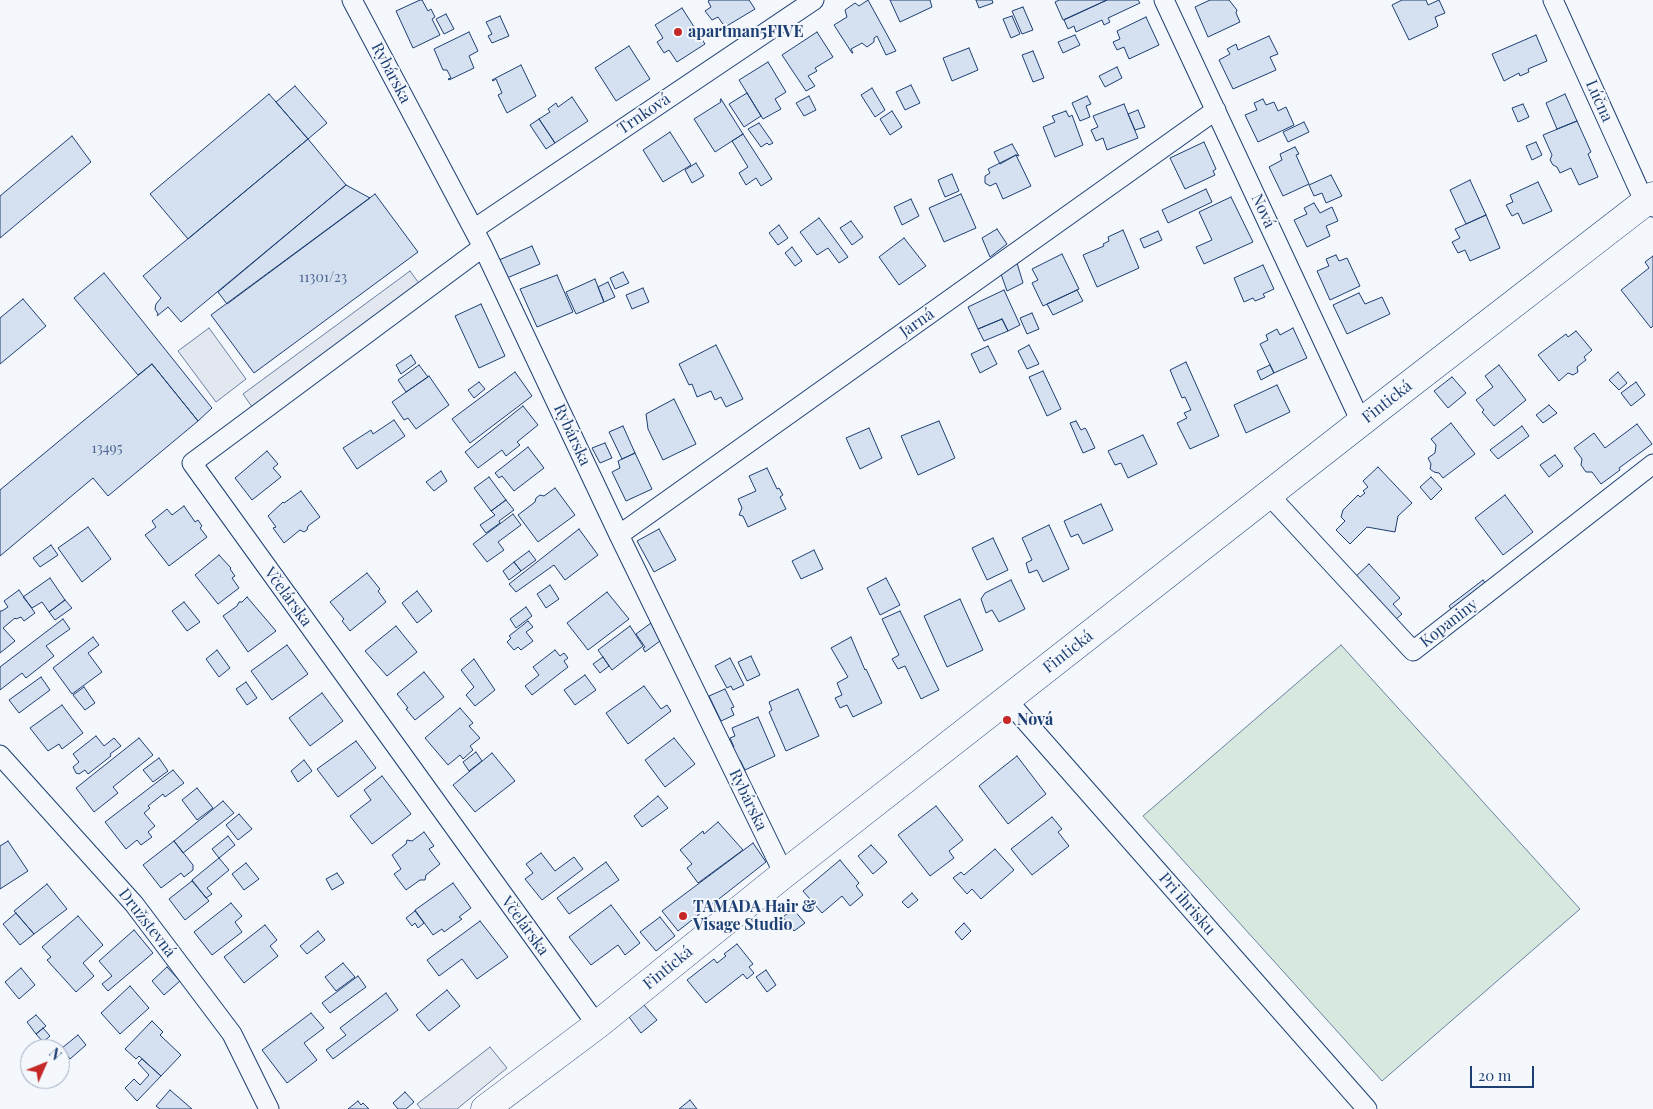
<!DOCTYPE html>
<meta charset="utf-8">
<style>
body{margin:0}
#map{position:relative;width:1653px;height:1109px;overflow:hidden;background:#f4f7fb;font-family:"Playfair Display",serif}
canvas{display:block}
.north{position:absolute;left:20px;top:1039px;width:50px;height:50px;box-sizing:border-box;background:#f4f7fb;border:1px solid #9eadc5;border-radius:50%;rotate:46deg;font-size:14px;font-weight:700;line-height:20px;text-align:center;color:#1d3f73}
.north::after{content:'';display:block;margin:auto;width:18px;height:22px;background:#c62828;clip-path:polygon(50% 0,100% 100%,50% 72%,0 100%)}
.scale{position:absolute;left:1470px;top:1066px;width:64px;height:22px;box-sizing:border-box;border:2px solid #1d3f73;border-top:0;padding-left:6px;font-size:15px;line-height:18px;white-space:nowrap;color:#1d3f73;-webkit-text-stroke:4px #f4f7fb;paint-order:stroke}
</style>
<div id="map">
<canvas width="1653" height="1109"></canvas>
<div class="north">N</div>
<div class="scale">20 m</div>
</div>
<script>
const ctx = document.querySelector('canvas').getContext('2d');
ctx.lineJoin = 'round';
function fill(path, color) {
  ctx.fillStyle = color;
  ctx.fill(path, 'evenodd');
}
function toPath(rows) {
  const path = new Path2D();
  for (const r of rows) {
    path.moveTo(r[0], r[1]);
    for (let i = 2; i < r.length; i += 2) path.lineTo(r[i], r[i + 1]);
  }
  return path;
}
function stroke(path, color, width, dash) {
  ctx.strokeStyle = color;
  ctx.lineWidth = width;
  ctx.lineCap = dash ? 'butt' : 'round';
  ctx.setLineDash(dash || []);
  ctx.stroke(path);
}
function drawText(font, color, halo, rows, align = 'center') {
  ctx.font = font + ' "Playfair Display",serif';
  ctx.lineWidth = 4;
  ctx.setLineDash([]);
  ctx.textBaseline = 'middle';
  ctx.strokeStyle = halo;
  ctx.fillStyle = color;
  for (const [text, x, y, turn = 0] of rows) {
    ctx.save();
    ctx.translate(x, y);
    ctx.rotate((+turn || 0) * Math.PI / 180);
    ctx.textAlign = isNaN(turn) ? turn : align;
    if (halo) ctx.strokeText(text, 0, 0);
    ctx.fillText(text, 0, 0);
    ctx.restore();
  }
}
const green = toPath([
 [1341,645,1580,909,1382,1081,1143,816,1341,645]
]);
fill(green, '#d7e8df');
stroke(green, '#687fa3', 1);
const parking = toPath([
 [410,271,424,290,257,414,243,394,410,271],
 [209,328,246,379,216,402,178,351,209,328],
 [490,1047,507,1068,457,1109,421,1109,417,1104,490,1047]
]);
fill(parking, '#e3e8f0');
stroke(parking, '#687fa3', 1);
const building = toPath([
 [420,0,422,0,428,11,431,9,435,17,432,19,440,35,413,48,396,11,420,0],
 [710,0,749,0,755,9,725,27,718,17,712,20,705,11,711,7,708,1,710,0],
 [868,0,896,51,886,55,877,36,874,38,874,42,867,47,862,43,851,49,853,53,852,53,834,25,847,17,845,10,855,3,859,6,868,0],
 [890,0,930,0,932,7,900,22,890,0],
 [976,0,992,0,993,3,979,8,976,0],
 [1059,0,1107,0,1063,20,1055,2,1059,0],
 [1107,0,1138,0,1140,3,1108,18,1110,22,1104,25,1102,20,1076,32,1074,26,1068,29,1064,20,1107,0],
 [1210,0,1229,0,1237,10,1236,13,1240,22,1208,37,1195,7,1210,0],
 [1402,0,1426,0,1428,5,1439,0,1445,13,1435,17,1438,26,1437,27,1409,40,1392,5,1402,0],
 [1023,7,1033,30,1022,34,1012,11,1023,7],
 [682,8,705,44,677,62,669,50,664,53,657,42,663,38,655,25,682,8],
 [446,14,454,29,444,34,436,19,446,14],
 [500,16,509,36,492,43,488,36,492,34,486,22,500,16],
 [1012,16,1020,34,1011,38,1003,19,1012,16],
 [1146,17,1159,45,1129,59,1124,47,1117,50,1113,42,1120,39,1117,31,1146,17],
 [469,32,478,51,469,56,474,68,449,80,448,79,451,78,447,70,443,70,434,49,469,32],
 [817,32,833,57,815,68,817,71,808,76,815,86,806,91,782,55,817,32],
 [1075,35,1080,45,1063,53,1058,42,1075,35],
 [1536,35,1547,61,1528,69,1529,72,1520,76,1519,73,1504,81,1492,54,1536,35],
 [1269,36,1278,54,1270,57,1276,70,1233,89,1219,60,1230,54,1227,49,1236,44,1238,50,1269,36],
 [629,46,650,79,616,101,595,68,629,46],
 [969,48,978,70,952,81,943,58,969,48],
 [1033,51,1044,78,1033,82,1022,55,1033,51],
 [768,62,786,92,775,99,781,109,763,119,739,80,768,62],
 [521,65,536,96,507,113,498,95,502,93,496,79,493,81,492,80,521,65],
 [1117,67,1122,78,1105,87,1099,76,1117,67],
 [911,85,920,103,905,110,896,92,911,85],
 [295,86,327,123,308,139,276,102,295,86],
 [872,88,885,110,875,117,861,95,872,88],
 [747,93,761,116,744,127,729,104,747,93],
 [269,94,308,139,188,239,150,194,269,94],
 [1565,94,1577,121,1557,129,1546,103,1565,94],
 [809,96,816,110,804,116,796,103,809,96],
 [1087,96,1091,104,1086,106,1090,117,1080,121,1072,103,1087,96],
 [572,97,588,121,555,143,539,119,550,112,548,109,556,103,558,107,572,97],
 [721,99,743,134,715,152,694,119,721,102,720,100,721,99],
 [1263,99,1266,105,1274,102,1278,111,1286,107,1294,125,1258,142,1245,115,1257,110,1254,103,1263,99],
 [1124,104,1138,138,1107,150,1103,138,1096,141,1091,130,1098,127,1093,116,1124,104],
 [1523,104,1529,117,1518,122,1512,108,1523,104],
 [1138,110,1145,127,1135,130,1128,114,1138,110],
 [892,111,902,127,890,135,880,119,892,111],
 [1066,111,1069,117,1072,115,1083,145,1055,157,1043,127,1055,122,1052,116,1066,111],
 [539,119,555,143,546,149,530,125,539,119],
 [1577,121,1591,152,1588,154,1598,177,1579,185,1571,168,1560,173,1557,167,1553,165,1550,160,1552,155,1543,135,1577,121],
 [1304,122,1309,132,1288,142,1283,132,1304,122],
 [759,123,773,143,769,145,767,143,761,147,748,129,759,123],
 [670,132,691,165,663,182,643,150,670,132],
 [743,134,772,179,761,186,756,178,746,185,739,173,748,167,732,141,743,134],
 [72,136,91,162,0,238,0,196,72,136],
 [308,139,346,185,181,322,168,307,157,316,158,314,155,309,156,304,161,298,143,276,308,139],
 [1204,142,1216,169,1213,171,1215,175,1185,189,1170,158,1204,142],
 [1536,142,1542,155,1532,160,1526,146,1536,142],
 [1012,144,1019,156,1016,155,1000,164,994,152,1012,144],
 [1295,147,1299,154,1296,155,1309,184,1283,196,1269,167,1282,160,1280,154,1295,147],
 [1016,155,1031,186,1003,199,996,183,990,186,985,183,985,176,990,173,988,169,1016,155],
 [696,163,704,176,692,183,685,170,696,163],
 [952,174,959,191,945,197,938,180,952,174],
 [1331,175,1342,196,1326,203,1322,193,1314,196,1309,185,1331,175],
 [1470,180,1486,215,1466,224,1450,190,1470,180],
 [1538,182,1552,211,1523,224,1518,213,1512,216,1506,205,1513,202,1510,195,1538,182],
 [346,185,370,198,227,304,218,292,346,185],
 [1206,189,1212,202,1168,223,1162,210,1206,189],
 [375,194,418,252,254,373,211,315,375,194],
 [961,194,976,228,944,242,929,208,961,194],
 [1231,197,1253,242,1204,264,1196,247,1212,240,1199,212,1231,197],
 [911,199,919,216,902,225,894,207,911,199],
 [1314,203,1320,213,1332,207,1338,221,1326,226,1330,236,1307,247,1294,220,1307,214,1304,208,1314,203],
 [1486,215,1500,248,1470,261,1465,250,1458,253,1452,242,1460,238,1455,229,1486,215],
 [819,218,848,257,839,263,828,248,817,255,800,232,819,218],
 [851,221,863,237,852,245,840,228,851,221],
 [779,225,788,238,778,245,769,233,779,225],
 [997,229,1007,244,990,257,982,238,997,229],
 [1123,230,1139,268,1097,287,1083,255,1104,246,1103,244,1109,241,1108,237,1123,230],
 [1158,231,1162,240,1144,248,1140,239,1158,231],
 [904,238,926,266,899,285,879,257,904,238],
 [532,246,540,264,507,278,499,260,532,246],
 [792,247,802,261,795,266,785,253,792,247],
 [1062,254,1079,289,1043,306,1032,283,1038,280,1032,269,1062,254],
 [1336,255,1339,261,1347,258,1360,286,1330,300,1317,271,1329,266,1326,259,1336,255],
 [1653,256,1653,326,1651,328,1621,290,1649,268,1645,262,1653,256],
 [1017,263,1023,283,1007,291,1001,274,1017,263],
 [1263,265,1274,289,1263,294,1265,297,1255,301,1253,298,1244,302,1234,278,1263,265],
 [623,272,629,283,615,289,610,278,623,272],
 [104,273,212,408,198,421,152,364,138,375,74,298,104,273],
 [557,275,573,312,537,327,520,289,557,275],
 [595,279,604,302,576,314,566,292,595,279],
 [608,282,615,297,604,302,598,287,608,282],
 [643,288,649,302,632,309,626,295,643,288],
 [1004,290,1020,325,1008,331,1002,319,978,329,968,307,1004,290],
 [1077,290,1083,301,1053,315,1047,304,1077,290],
 [1359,293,1365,304,1382,297,1390,314,1347,334,1333,305,1359,293],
 [23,299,46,326,0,364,0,318,23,299],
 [481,304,505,356,479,368,455,316,481,304],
 [1032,313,1039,329,1027,334,1020,318,1032,313],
 [1002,319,1008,331,984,341,978,329,1002,319],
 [1293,328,1307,358,1274,373,1260,344,1268,340,1266,335,1277,329,1280,335,1293,328],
 [1576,331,1592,350,1584,357,1586,360,1577,367,1578,372,1573,375,1568,373,1559,381,1538,355,1566,334,1568,337,1576,331],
 [716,345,743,399,726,407,721,397,715,400,711,391,697,397,692,384,689,385,679,364,716,345],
 [1029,345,1039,364,1027,369,1018,351,1029,345],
 [988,346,997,364,980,373,971,354,988,346],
 [411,355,416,363,401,374,396,365,411,355],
 [1186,362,1219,436,1190,449,1177,423,1187,418,1184,413,1191,410,1185,397,1182,398,1170,370,1186,362],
 [152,364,198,421,108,496,93,478,0,556,0,490,152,364],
 [419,365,428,377,406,392,398,380,419,365],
 [1270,365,1274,373,1261,380,1257,371,1270,365],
 [1499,365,1526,400,1494,426,1482,412,1484,410,1476,400,1493,387,1485,376,1499,365],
 [1043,371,1061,409,1047,416,1029,377,1043,371],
 [515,372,532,396,470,443,452,419,515,372],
 [1618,372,1627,383,1619,390,1609,380,1618,372],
 [429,376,449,405,416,429,408,418,404,420,392,402,429,376],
 [1452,377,1466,393,1448,408,1434,391,1452,377],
 [479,382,485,389,474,398,468,390,479,382],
 [1636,382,1645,395,1631,406,1621,393,1636,382],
 [1277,385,1290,412,1246,433,1234,405,1277,385],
 [674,399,696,444,663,460,648,429,646,414,674,399],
 [1549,405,1557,413,1543,423,1536,415,1549,405],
 [523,406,538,425,517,442,520,445,506,456,502,450,478,468,465,452,523,406],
 [394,420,405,436,357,469,343,448,371,430,373,434,394,420],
 [939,421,955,458,918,475,901,436,939,421],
 [1076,421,1081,430,1085,428,1086,429,1095,448,1083,453,1070,423,1076,421],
 [1451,423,1475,454,1443,478,1439,473,1434,472,1430,469,1431,464,1428,458,1435,453,1436,445,1431,439,1451,423],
 [1637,424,1652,444,1619,468,1620,470,1601,484,1592,472,1586,472,1581,465,1582,459,1574,448,1594,433,1605,448,1637,424],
 [623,426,635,453,622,459,609,432,623,426],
 [1522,426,1529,436,1498,459,1490,450,1522,426],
 [869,428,882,458,860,469,846,438,869,428],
 [1143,435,1157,464,1128,478,1121,463,1115,465,1108,451,1143,435],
 [605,443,612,458,600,463,592,448,605,443],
 [528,447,544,468,514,491,502,476,499,478,495,473,528,447],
 [267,451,278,464,273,468,281,477,252,500,235,478,267,451],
 [635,453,652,489,626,501,612,472,620,468,618,461,635,453],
 [1555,455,1563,466,1549,477,1540,465,1555,455],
 [1378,467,1412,503,1398,516,1395,532,1367,527,1350,544,1336,530,1345,521,1341,517,1343,510,1358,495,1360,497,1365,493,1363,491,1368,487,1363,481,1378,467],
 [767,468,777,489,779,488,783,495,780,497,786,509,748,527,743,516,739,515,742,508,738,499,756,491,749,476,767,468],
 [441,471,447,481,434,491,426,482,441,471],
 [489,477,506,500,491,511,474,488,489,477],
 [1431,477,1442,489,1431,500,1420,487,1431,477],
 [555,488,575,515,538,542,518,515,535,502,536,498,540,495,544,496,555,488],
 [301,491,320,517,308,526,307,530,304,532,300,530,284,543,273,528,276,527,268,516,283,502,284,503,301,491],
 [1505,495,1533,532,1503,555,1475,518,1505,495],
 [506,500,514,510,499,521,500,523,486,533,480,525,495,515,491,511,506,500],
 [1101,504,1113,530,1083,544,1078,534,1071,537,1064,521,1101,504],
 [184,506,195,522,198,520,202,526,200,528,207,537,169,566,145,535,156,527,152,521,167,509,172,515,184,506],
 [513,514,521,525,498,542,504,550,487,562,473,544,513,514],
 [1049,525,1069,569,1043,582,1037,570,1029,573,1026,563,1032,560,1022,538,1049,525],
 [88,527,111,559,82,582,58,548,88,527],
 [579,529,598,555,565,580,554,565,516,592,509,584,579,529],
 [659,529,676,560,654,572,637,541,659,529],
 [993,538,1008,570,987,580,972,548,993,538],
 [51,545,58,555,40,567,33,558,51,545],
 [814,550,823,569,801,579,792,561,814,550],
 [529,551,536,560,521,571,514,562,529,551],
 [219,555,231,568,230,569,235,576,232,578,239,588,218,604,195,575,219,555],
 [514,562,521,571,509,580,503,571,514,562],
 [1369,564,1400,598,1393,604,1402,614,1394,621,1354,578,1369,564],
 [367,573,380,589,378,591,386,602,350,631,342,621,344,619,330,602,367,573],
 [50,578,65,600,49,612,42,602,32,608,23,597,50,578],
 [886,578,900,605,880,615,867,588,886,578],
 [1011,580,1025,609,999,622,992,610,986,613,981,599,985,593,1011,580],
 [1483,580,1487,586,1453,612,1449,606,1483,580],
 [550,585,559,599,546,608,537,594,550,585],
 [19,590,35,613,24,621,21,617,16,619,15,618,3,628,15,641,0,653,0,611,2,611,8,607,4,601,19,590],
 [417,591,432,611,417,623,402,603,417,591],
 [607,592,629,619,588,650,567,623,607,592],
 [247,597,276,631,248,652,223,616,237,606,239,602,242,602,247,597],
 [960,599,983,650,947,667,924,616,960,599],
 [65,600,72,608,55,620,49,612,65,600],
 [184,602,200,622,187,631,172,611,184,602],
 [526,607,532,616,516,628,510,619,526,607],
 [900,611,939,690,921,699,905,666,898,669,892,659,899,655,882,619,900,611],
 [63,619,70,629,46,646,54,656,26,678,22,673,0,690,0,667,63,619],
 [528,621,533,627,526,632,533,641,521,650,518,647,514,650,507,642,511,638,509,636,528,621],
 [651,623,660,641,645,652,643,648,645,647,636,634,651,623],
 [396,626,417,652,387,676,365,651,396,626],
 [630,626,643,646,612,670,598,650,630,626],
 [93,637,99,645,88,653,102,672,72,694,53,668,93,637],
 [851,637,865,670,866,669,882,703,853,717,847,705,840,708,835,698,842,695,837,683,848,677,831,648,851,637],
 [287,645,308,674,272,700,251,671,287,645],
 [217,650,230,668,219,677,206,659,217,650],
 [555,650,560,656,564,653,568,658,564,661,568,667,532,695,525,686,539,675,533,667,555,650],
 [751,656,760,675,747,681,738,662,751,656],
 [603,657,609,666,600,673,593,664,603,657],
 [730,658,744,685,733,690,731,686,727,688,715,666,730,658],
 [474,659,495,690,475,706,466,695,474,687,461,670,474,659],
 [424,672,444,697,415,720,406,709,408,708,397,694,424,672],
 [585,675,596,690,575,705,564,690,585,675],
 [41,677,50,690,19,713,9,700,41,677],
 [246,682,257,698,247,705,236,689,246,682],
 [644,686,661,709,667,705,671,711,628,744,606,713,644,686],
 [84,687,95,703,85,710,73,695,84,687],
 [725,689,734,707,731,708,734,715,721,721,709,696,725,689],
 [798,689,819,736,786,751,769,712,772,710,769,702,798,689],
 [322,693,343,721,310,746,289,718,322,693],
 [62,705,83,733,62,749,59,744,48,751,30,728,62,705],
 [460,708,473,723,469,726,480,738,470,746,473,750,463,759,460,755,448,765,425,738,460,708],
 [758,717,775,756,745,770,740,760,738,761,732,747,734,747,730,738,735,736,732,728,758,717],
 [96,736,104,746,114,738,121,746,110,754,111,756,88,774,85,770,79,774,76,773,73,767,79,762,73,754,96,736],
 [139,738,153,755,113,787,118,793,94,812,76,788,139,738],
 [674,738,695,764,665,787,645,760,674,738],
 [356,741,376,768,338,797,317,769,356,741],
 [476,752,482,761,469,771,463,762,476,752],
 [492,753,515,781,475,812,453,785,492,753],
 [1017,756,1046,794,1008,824,979,786,1017,756],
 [159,758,168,771,153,782,143,770,159,758],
 [304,760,312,771,298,782,291,771,304,760],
 [173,770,184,783,165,797,163,794,148,806,150,808,144,813,155,826,148,832,152,837,141,845,137,840,126,849,105,822,173,770],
 [382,776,411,814,372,844,350,816,371,800,364,790,382,776],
 [197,788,213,808,197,820,182,800,197,788],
 [658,796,668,808,642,827,634,816,658,796],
 [223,801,234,813,183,853,174,841,223,801],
 [936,806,963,840,949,851,954,858,930,876,898,835,936,806],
 [239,814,252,829,238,840,226,825,239,814],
 [1052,817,1062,829,1058,832,1069,846,1032,875,1011,849,1052,817],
 [718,822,743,850,698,883,687,868,692,864,680,850,703,831,704,834,718,822],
 [424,832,434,846,429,849,440,864,426,875,425,880,420,880,406,890,394,874,401,869,392,855,406,844,407,840,412,841,424,832],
 [228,836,235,845,219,858,212,849,228,836],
 [8,841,28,871,0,889,0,846,8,841],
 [174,841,193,865,193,870,184,877,181,873,161,888,143,865,174,841],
 [753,843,766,862,678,931,662,911,753,843],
 [871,845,887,862,873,874,858,856,871,845],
 [995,849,1014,870,981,899,972,889,967,894,953,878,961,872,964,875,995,849],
 [541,853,555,871,574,857,583,869,542,900,525,879,533,873,526,864,541,853],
 [219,858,229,870,207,888,212,894,206,898,192,880,219,858],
 [840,860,859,883,856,886,863,895,850,906,842,896,822,913,803,891,840,860],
 [606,862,619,880,569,914,557,898,606,862],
 [246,863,259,879,244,890,232,874,246,863],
 [337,873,344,883,332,890,326,879,337,873],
 [192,881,209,901,185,920,169,899,192,881],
 [453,883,471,908,459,917,462,919,444,932,442,929,433,935,415,910,453,883],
 [47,884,67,909,34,934,14,911,47,884],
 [912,893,918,900,908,908,902,902,912,893],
 [231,903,242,916,235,922,242,932,212,955,194,932,231,903],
 [611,905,640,943,625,955,618,945,591,965,569,937,611,905],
 [793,909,805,923,794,931,783,917,793,909],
 [415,911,424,923,418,928,415,923,412,926,406,918,415,911],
 [16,913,34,934,20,945,3,924,16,913],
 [78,916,103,945,83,963,94,976,76,992,47,960,51,957,42,947,78,916],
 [660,917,675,936,656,951,640,932,660,917],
 [480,921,508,957,477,979,462,959,439,976,427,960,480,921],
 [964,923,971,931,962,940,955,932,964,923],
 [265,925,277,940,270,946,278,956,244,983,224,957,265,925],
 [134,930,153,953,108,991,102,984,112,976,99,961,134,930],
 [318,931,325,940,307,954,300,946,318,931],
 [737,944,753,964,749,967,754,973,747,979,743,974,706,1003,687,980,714,959,717,963,726,956,724,954,737,944],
 [343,963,355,977,336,991,325,977,343,963],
 [167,967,180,981,164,995,152,981,167,967],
 [21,968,35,985,19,999,5,982,21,968],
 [766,970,776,985,767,992,756,977,766,970],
 [358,976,366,987,330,1013,322,1003,358,976],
 [130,986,149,1008,120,1034,101,1013,130,986],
 [447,990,460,1006,429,1031,416,1015,447,990],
 [386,993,398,1010,333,1059,326,1050,346,1035,340,1028,386,993],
 [644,1005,657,1020,641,1033,629,1017,644,1005],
 [311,1013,324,1028,304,1043,317,1060,287,1083,262,1050,311,1013],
 [36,1015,46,1026,36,1034,27,1022,36,1015],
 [152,1021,163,1032,160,1035,181,1055,161,1076,139,1056,136,1059,125,1049,152,1021],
 [43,1028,50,1036,43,1042,36,1034,43,1028],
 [78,1035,86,1045,70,1059,62,1048,78,1035],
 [142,1059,161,1076,137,1101,125,1088,134,1079,140,1085,149,1075,138,1063,142,1059],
 [170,1090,192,1109,160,1109,156,1106,170,1090],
 [405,1092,414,1102,406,1109,398,1109,393,1103,405,1092],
 [690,1100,697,1109,679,1109,690,1100],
 [358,1101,361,1105,363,1103,369,1109,348,1109,358,1101]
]);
fill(building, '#d5e0f0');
stroke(building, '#1d3f73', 1);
const street = toPath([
 [352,0,483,247,619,535,784,874],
 [1164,0,1361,422],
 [1553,0,1645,203,1653,207],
 [474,229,814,0],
 [483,247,192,463,597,1025],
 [1269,495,1413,651,1653,464],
 [619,535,1216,110],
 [1007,700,1367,1109],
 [0,755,134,904,232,1034,269,1109]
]);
const secondary = toPath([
 [485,1109,597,1025,784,874,1374,412,1653,196]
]);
stroke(street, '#1d3f73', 21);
stroke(secondary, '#1d3f73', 29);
stroke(street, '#f4f7fb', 19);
stroke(secondary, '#f4f7fb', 28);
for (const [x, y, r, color] of [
 [678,32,5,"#c62828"],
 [1007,720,5,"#c62828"],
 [683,916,5,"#c62828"]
]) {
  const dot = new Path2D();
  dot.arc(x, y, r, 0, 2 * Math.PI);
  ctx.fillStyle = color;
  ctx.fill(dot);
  stroke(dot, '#f4f7fb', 2);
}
drawText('14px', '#4b6792', null, [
 ["11301/23",323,278],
 ["13495",107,449]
]);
drawText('bold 16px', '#1d3f73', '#f4f7fb', [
 ["apartman5FIVE",688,32],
 ["Nová",1017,720],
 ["TAMADA Hair &",693,907],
 ["Visage Studio",693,925]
], 'left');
drawText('16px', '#1d3f73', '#f4f7fb', [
 ["Rybárska",391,73,62],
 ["Lúčna",1599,101,66],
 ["Trnková",644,114,-34],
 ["Nová",1263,211,65],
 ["Jarná",917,323,-35],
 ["Fintická",1387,402,-38],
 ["Rybárska",572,435,65],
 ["Včelárska",288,597,54],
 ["Kopaniny",1449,623,-38],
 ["Fintická",1068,652,-38],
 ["Rybárska",748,800,64],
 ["Pri ihrisku",1187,904,49],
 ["Družstevná",147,923,52],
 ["Včelárska",525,926,54],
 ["Fintická",668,968,-39]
]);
</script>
